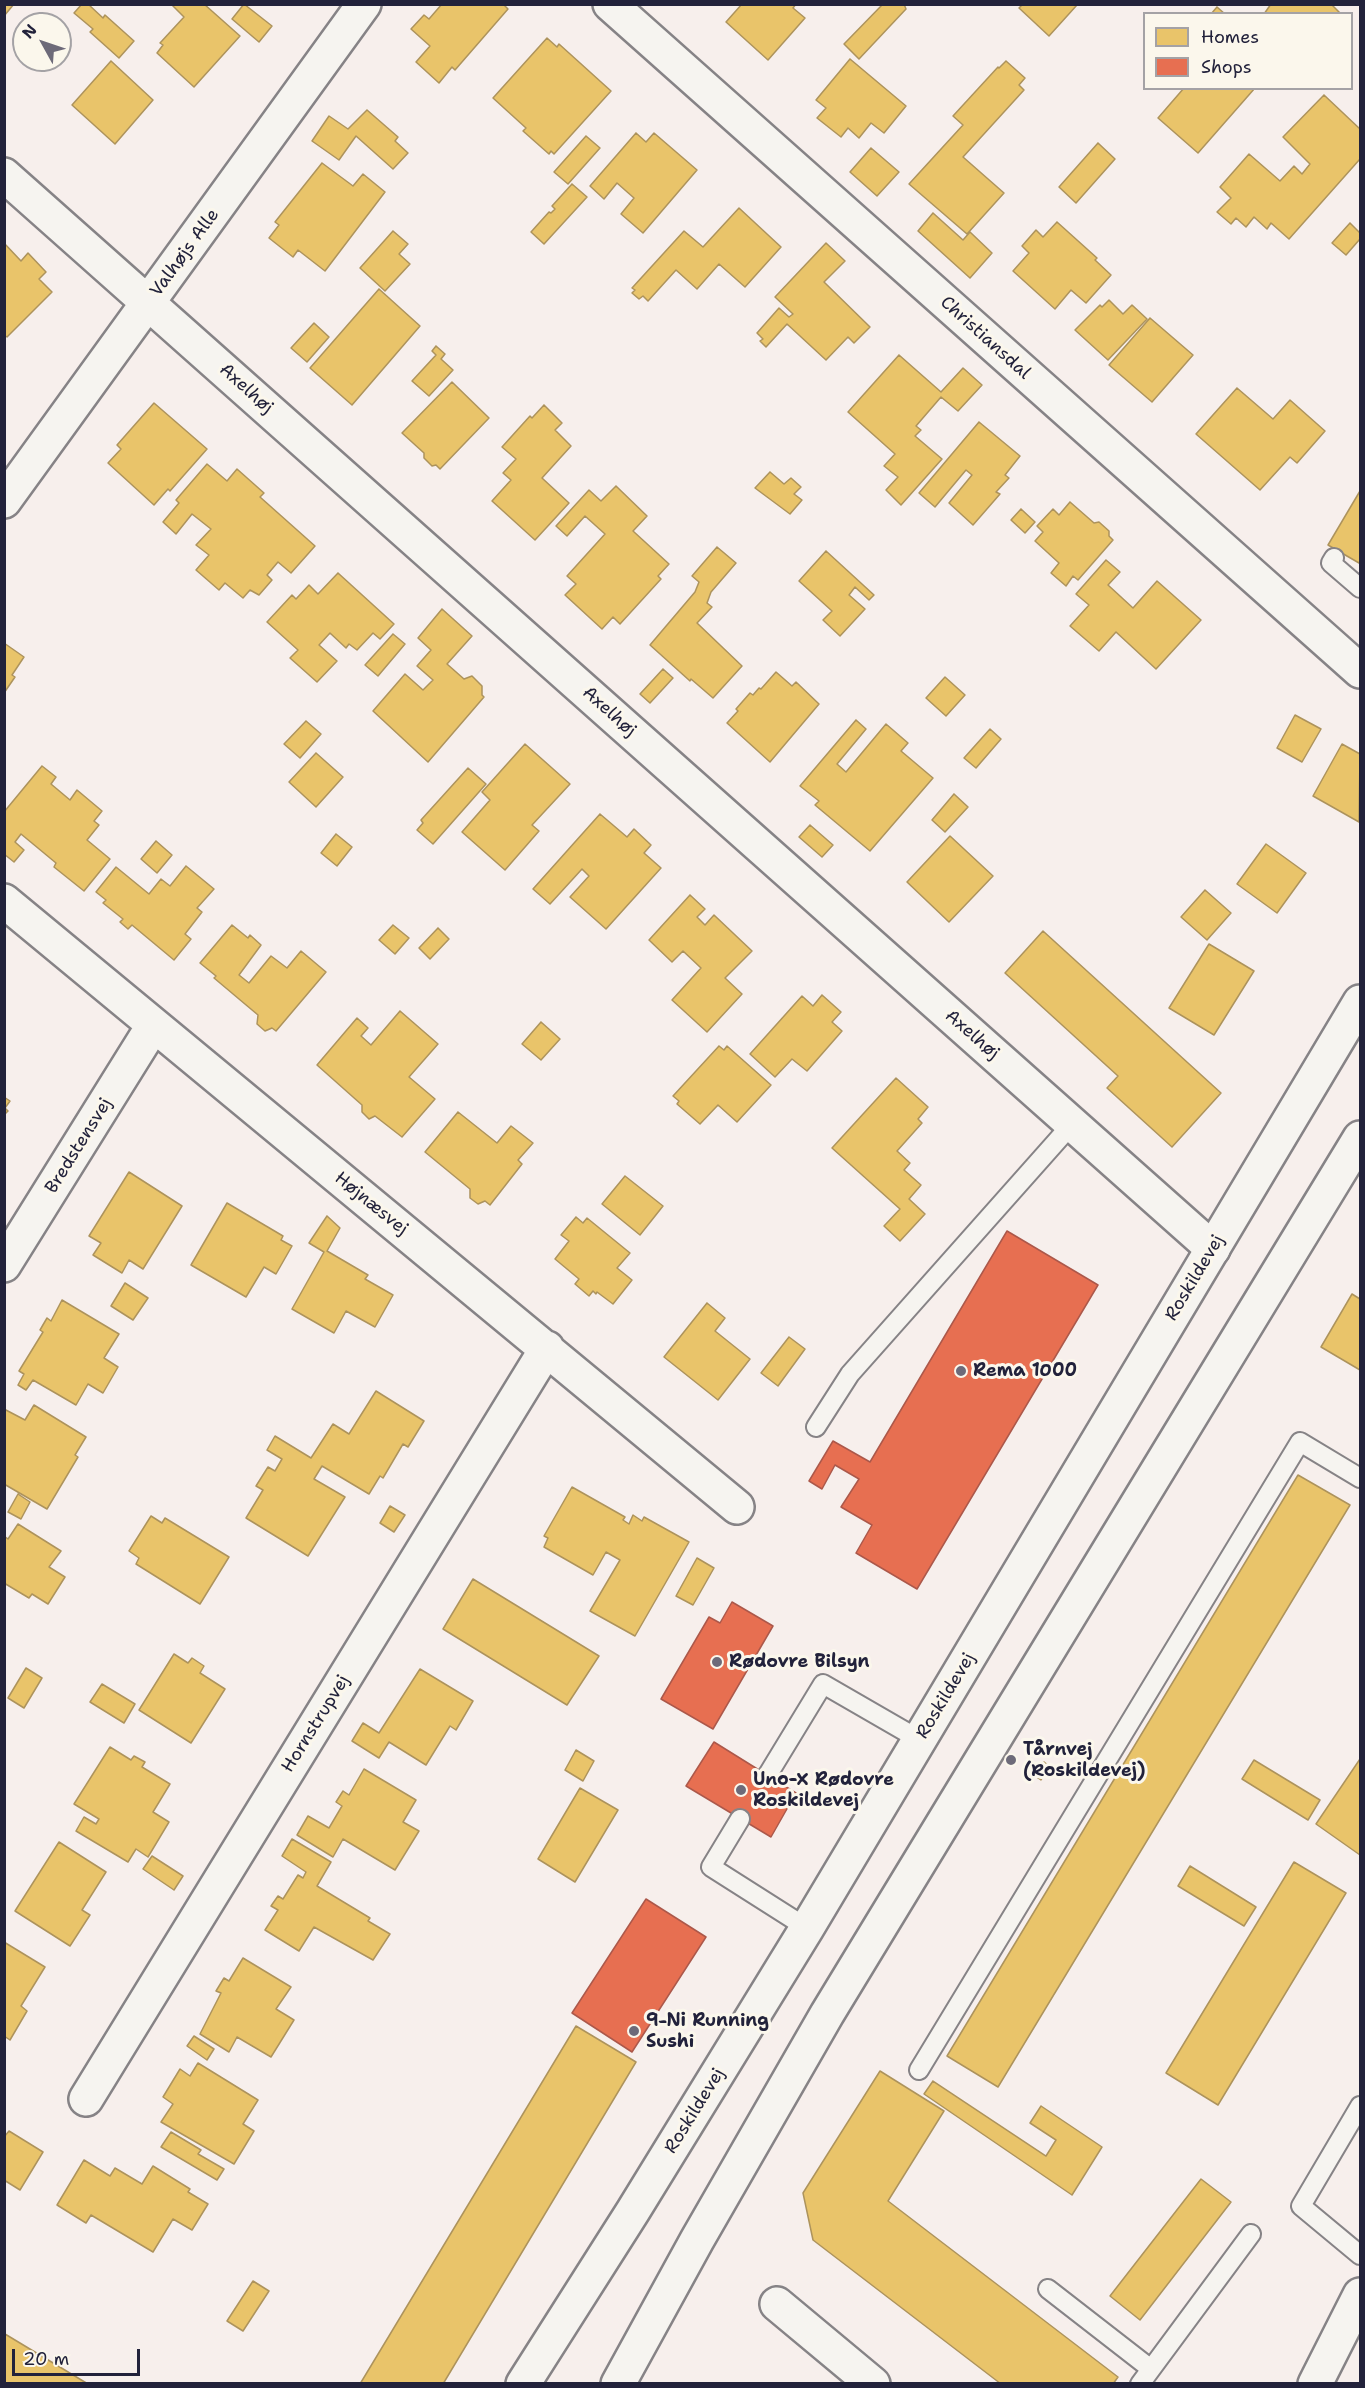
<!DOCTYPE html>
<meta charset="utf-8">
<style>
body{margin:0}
#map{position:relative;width:1365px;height:2388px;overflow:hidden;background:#f7efec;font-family:"Shantell Sans",sans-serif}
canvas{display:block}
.frame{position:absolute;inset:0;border:6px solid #22223b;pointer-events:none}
.legend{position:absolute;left:1143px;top:12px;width:210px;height:78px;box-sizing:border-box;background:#fbf7ec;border:2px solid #a4a2a5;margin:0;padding:8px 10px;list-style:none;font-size:18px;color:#22223b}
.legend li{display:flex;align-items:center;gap:12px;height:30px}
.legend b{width:30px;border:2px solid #a4a2a5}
.north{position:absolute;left:12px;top:12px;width:60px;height:60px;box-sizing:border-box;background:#fbf7ec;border:2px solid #a4a2a5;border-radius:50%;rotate:310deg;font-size:16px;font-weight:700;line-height:24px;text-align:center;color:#22223b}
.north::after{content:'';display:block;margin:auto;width:21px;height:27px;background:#6d6a79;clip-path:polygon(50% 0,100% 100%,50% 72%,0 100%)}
.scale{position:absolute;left:12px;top:2349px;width:128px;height:27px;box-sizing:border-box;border:3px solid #22223b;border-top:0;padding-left:8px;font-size:18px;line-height:21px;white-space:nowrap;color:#22223b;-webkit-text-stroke:4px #fbf7ec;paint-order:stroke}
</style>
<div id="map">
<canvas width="1365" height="2388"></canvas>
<div class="frame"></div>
<ul class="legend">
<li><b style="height:16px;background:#e9c46a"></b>Homes</li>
<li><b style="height:16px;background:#e76f51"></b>Shops</li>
</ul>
<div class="north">N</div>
<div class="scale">20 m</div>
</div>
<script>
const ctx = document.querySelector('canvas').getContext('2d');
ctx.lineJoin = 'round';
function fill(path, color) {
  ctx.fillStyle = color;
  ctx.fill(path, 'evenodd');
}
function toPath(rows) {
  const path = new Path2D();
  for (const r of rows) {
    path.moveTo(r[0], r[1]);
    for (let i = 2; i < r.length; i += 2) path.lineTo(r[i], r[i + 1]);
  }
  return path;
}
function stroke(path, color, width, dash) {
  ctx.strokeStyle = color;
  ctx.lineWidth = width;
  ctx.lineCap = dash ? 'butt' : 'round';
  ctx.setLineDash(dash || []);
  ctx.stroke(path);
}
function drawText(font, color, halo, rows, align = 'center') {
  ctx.font = font + ' "Shantell Sans",sans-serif';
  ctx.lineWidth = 6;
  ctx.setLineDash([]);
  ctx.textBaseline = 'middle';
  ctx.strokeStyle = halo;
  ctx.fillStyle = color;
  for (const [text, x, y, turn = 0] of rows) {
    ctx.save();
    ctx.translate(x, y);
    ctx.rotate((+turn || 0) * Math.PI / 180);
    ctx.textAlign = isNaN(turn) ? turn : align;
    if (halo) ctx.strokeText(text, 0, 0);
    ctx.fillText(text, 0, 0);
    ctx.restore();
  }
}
const homes = toPath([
 [4,4,14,4,4,16,4,4],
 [82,4,88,4,103,18,105,15,134,41,119,58,90,32,93,29,74,13,82,4],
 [171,4,204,4,240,36,194,87,157,53,163,45,160,43,184,17,171,4],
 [244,4,272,26,259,42,232,19,244,4],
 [442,4,503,4,508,9,455,70,452,67,439,83,416,62,430,46,411,29,424,15,429,19,442,4],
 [742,4,796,4,793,8,805,18,768,60,726,22,742,4],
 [883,4,904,4,906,9,859,59,844,44,883,4],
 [1023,4,1077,4,1077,5,1049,36,1019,8,1023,4],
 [1271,4,1331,4,1341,14,1264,14,1271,4],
 [1217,7,1225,14,1211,14,1217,7],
 [547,38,557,47,559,44,611,91,554,154,551,151,549,154,523,131,526,128,493,98,547,38],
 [850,59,906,106,884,133,871,123,859,138,848,128,841,137,817,118,826,108,816,100,850,59],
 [111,61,153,100,115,144,72,105,111,61],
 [1006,61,1025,78,1019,85,1024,90,963,157,1004,193,967,234,909,184,963,125,953,116,998,67,999,68,1006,61],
 [1184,88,1255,88,1198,153,1158,118,1184,88],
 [1324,95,1360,129,1360,159,1289,239,1271,223,1267,229,1254,217,1246,227,1236,218,1231,224,1217,212,1231,198,1220,187,1249,154,1280,181,1294,166,1302,174,1310,164,1283,137,1324,95],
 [367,110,398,137,395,141,408,153,393,169,356,136,339,160,312,141,329,116,348,129,367,110],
 [636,133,646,142,654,133,697,170,643,233,621,214,634,198,617,183,604,199,590,186,636,133],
 [586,136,600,148,568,184,554,172,586,136],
 [1098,143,1115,159,1076,203,1059,187,1098,143],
 [871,148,899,172,877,196,850,172,871,148],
 [322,163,353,186,363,174,385,192,325,271,298,250,293,257,269,238,279,225,275,222,322,163],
 [572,184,587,197,544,244,531,232,549,212,551,213,555,209,552,206,572,184],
 [739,208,781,247,745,287,719,264,697,289,676,270,648,301,643,296,639,299,632,293,635,290,632,288,684,231,703,247,739,208],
 [933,213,963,240,970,232,992,253,970,278,918,231,933,213],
 [1057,222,1097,258,1095,260,1111,275,1086,303,1071,290,1055,309,1013,271,1029,253,1022,246,1036,230,1043,237,1057,222],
 [1350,223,1360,233,1360,239,1346,255,1332,243,1350,223],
 [393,231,408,244,399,254,410,264,385,291,360,268,393,231],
 [4,243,21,261,28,253,46,272,39,279,52,292,7,337,4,335,4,243],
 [826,243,845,261,824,282,870,327,854,343,848,337,826,360,787,324,766,347,760,341,763,339,757,333,779,308,789,317,793,314,775,297,826,243],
 [379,289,420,326,352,405,310,368,379,289],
 [1109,300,1123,314,1132,305,1147,319,1108,360,1075,330,1100,305,1102,307,1109,300],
 [1150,318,1193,355,1152,402,1109,365,1150,318],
 [314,323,329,337,307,362,291,348,314,323],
 [436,346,445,354,441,359,453,370,429,396,412,381,436,355,432,351,436,346],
 [899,355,941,392,963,368,982,385,958,411,941,397,916,426,921,430,915,436,942,459,901,505,886,490,898,477,884,466,895,454,848,412,899,355],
 [452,382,489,418,440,469,436,465,432,466,424,458,424,453,402,433,452,382],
 [1237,388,1273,419,1290,400,1325,431,1297,463,1290,457,1260,490,1196,434,1237,388],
 [154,403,207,449,170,491,168,489,154,505,108,463,121,449,117,445,154,403],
 [544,405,562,423,555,430,571,446,542,478,569,503,535,540,492,501,511,480,503,473,516,459,502,447,530,416,532,418,544,405],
 [979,422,1020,456,1005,475,1009,478,996,492,1000,494,973,525,949,503,972,475,966,470,935,507,919,493,979,422],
 [207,464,227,481,237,469,264,493,260,497,315,546,291,573,278,562,267,575,272,580,259,595,250,590,243,598,225,583,219,590,196,570,209,555,196,545,211,529,192,514,176,534,163,522,179,503,176,500,207,464],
 [770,472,784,484,791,478,801,487,794,494,802,500,790,514,755,488,770,472],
 [616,486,647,516,633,531,669,564,658,576,661,579,620,624,613,617,602,629,565,595,576,584,567,576,605,534,585,516,567,536,556,526,589,490,601,501,616,486],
 [1360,491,1360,561,1359,563,1328,545,1360,491],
 [1070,502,1094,523,1099,522,1109,531,1109,536,1113,540,1078,580,1073,576,1066,586,1051,573,1059,563,1035,541,1043,532,1037,526,1053,509,1059,515,1070,502],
 [1021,509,1035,522,1025,533,1011,520,1021,509],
 [717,547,736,563,711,592,707,603,712,607,697,623,742,666,713,698,691,679,690,681,650,645,695,592,699,582,692,576,717,547],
 [826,551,874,595,869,600,855,587,849,595,865,609,840,636,823,620,832,611,799,581,826,551],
 [1106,560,1120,572,1108,585,1133,608,1157,581,1201,620,1156,669,1116,632,1099,651,1070,626,1089,605,1076,594,1106,560],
 [338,573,394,624,380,639,373,633,357,650,349,644,346,648,330,633,319,645,337,661,317,682,290,658,298,650,267,622,292,595,296,599,309,585,318,594,338,573],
 [442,609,472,636,447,664,464,679,472,676,482,686,482,695,484,697,428,762,373,711,405,674,423,690,433,680,417,666,431,650,418,638,442,609],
 [393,634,405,644,378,676,365,665,393,634],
 [4,643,24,657,12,675,15,677,4,693,4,643],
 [663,669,673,678,650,703,640,694,663,669],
 [776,672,792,686,796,682,819,704,770,762,727,723,738,711,736,709,750,693,753,695,759,688,761,689,776,672],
 [945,677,965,695,946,716,926,698,945,677],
 [1295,715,1321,729,1302,762,1277,748,1295,715],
 [856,720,866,729,837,764,846,772,886,724,908,743,901,751,933,778,870,851,815,805,819,801,800,786,856,720],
 [306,721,321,734,300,758,284,744,306,721],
 [990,729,1001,739,976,768,964,758,990,729],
 [525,744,570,784,532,825,539,831,505,870,462,832,490,800,482,792,525,744],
 [1342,744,1360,754,1359,822,1313,796,1342,744],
 [316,753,343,777,316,807,289,782,316,753],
 [42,766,56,777,51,784,70,800,77,790,102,811,94,821,99,825,87,840,110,859,84,891,54,867,56,863,21,834,15,842,24,850,14,862,4,854,4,812,42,766],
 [468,768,486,784,433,844,417,830,423,823,421,820,468,768],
 [954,794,968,807,945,832,932,820,954,794],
 [600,814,627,837,634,829,651,845,644,853,661,868,606,929,570,897,589,876,582,869,550,904,533,889,600,814],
 [810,825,833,845,822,857,799,837,810,825],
 [336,834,352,847,337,866,321,853,336,834],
 [950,836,993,876,949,922,907,882,950,836],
 [156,841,172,855,157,873,141,859,156,841],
 [1266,844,1306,873,1277,913,1237,884,1266,844],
 [186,866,214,889,197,908,202,912,185,934,191,939,174,960,132,925,128,929,120,922,123,919,103,903,106,900,96,892,116,867,149,894,161,879,170,886,186,866],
 [1205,890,1231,913,1207,940,1181,917,1205,890],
 [690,895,705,909,697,917,705,925,714,915,752,951,725,978,742,994,707,1032,672,1000,701,968,683,951,672,962,649,940,690,895],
 [232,925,248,938,250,935,261,945,239,975,249,983,271,956,287,968,301,951,326,972,276,1031,272,1028,265,1031,257,1024,258,1015,214,978,216,976,200,963,232,925],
 [393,925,409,938,395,954,379,940,393,925],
 [438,928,449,939,430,959,419,948,438,928],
 [1043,931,1221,1093,1172,1147,1107,1088,1118,1076,1005,973,1043,931],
 [1209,944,1254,971,1214,1035,1169,1008,1209,944],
 [822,995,841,1012,832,1022,842,1031,807,1071,792,1059,775,1077,750,1054,802,996,813,1006,822,995],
 [400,1011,438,1044,409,1077,435,1099,402,1137,375,1116,369,1119,362,1112,362,1105,317,1065,357,1018,368,1028,361,1036,371,1045,400,1011],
 [541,1022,560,1039,541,1060,522,1044,541,1022],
 [719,1046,724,1050,727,1046,771,1085,737,1122,718,1105,700,1124,677,1104,679,1101,673,1096,719,1046],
 [896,1078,928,1107,918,1119,922,1123,897,1151,910,1163,904,1170,921,1185,909,1199,925,1214,900,1241,884,1226,900,1209,832,1148,896,1078],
 [4,1097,10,1101,5,1108,8,1111,4,1115,4,1097],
 [458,1112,497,1143,511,1126,533,1143,518,1160,522,1164,490,1205,485,1201,478,1204,470,1198,470,1189,425,1152,458,1112],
 [129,1172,182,1206,143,1269,129,1260,122,1273,93,1255,101,1243,89,1236,129,1172],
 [625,1176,663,1206,640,1235,602,1204,625,1176],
 [227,1203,283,1236,281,1240,292,1246,276,1274,264,1267,246,1297,191,1265,227,1203],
 [327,1216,340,1228,327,1251,368,1275,365,1279,393,1295,375,1327,346,1311,334,1333,292,1309,324,1252,309,1243,327,1216],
 [576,1217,583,1223,587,1218,630,1253,617,1268,632,1280,613,1304,597,1292,596,1294,593,1291,589,1296,575,1284,579,1279,555,1259,569,1241,561,1235,576,1217],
 [125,1283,148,1298,133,1320,111,1306,125,1283],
 [1352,1294,1360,1299,1360,1370,1321,1347,1352,1294],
 [62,1300,119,1334,104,1358,118,1367,103,1393,88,1384,76,1405,33,1380,26,1390,18,1385,24,1374,19,1371,43,1332,40,1330,47,1318,51,1321,62,1300],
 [707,1303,725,1318,715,1331,750,1359,718,1400,664,1357,707,1303],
 [789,1337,805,1349,778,1386,761,1373,789,1337],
 [376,1391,424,1421,408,1447,403,1444,383,1478,380,1476,369,1494,322,1466,314,1479,345,1497,308,1556,246,1518,263,1490,256,1486,268,1467,275,1471,282,1459,267,1450,275,1436,311,1458,333,1424,349,1434,376,1391],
 [34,1405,86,1437,75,1455,78,1457,47,1509,4,1484,4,1409,25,1420,34,1405],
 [1298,1475,1350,1505,998,2087,947,2056,1298,1475],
 [572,1487,625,1517,623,1520,629,1524,633,1515,642,1521,644,1517,689,1542,635,1636,590,1611,620,1560,606,1552,593,1575,544,1547,548,1538,544,1536,572,1487],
 [18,1494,30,1502,21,1519,8,1512,18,1494],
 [390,1506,405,1515,394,1532,380,1523,390,1506],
 [151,1516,162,1523,165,1518,229,1557,200,1604,136,1564,139,1558,129,1551,151,1516],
 [18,1524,61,1551,49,1567,65,1577,48,1604,32,1594,29,1598,4,1583,4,1536,8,1539,18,1524],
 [697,1558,714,1568,693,1605,676,1596,697,1558],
 [473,1579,599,1656,567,1705,443,1629,473,1579],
 [174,1654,188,1663,192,1658,204,1666,200,1673,225,1689,191,1743,139,1710,174,1654],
 [26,1668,42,1678,24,1708,8,1698,26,1668],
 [420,1669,473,1701,456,1730,450,1726,426,1765,389,1742,379,1758,352,1741,363,1723,379,1733,420,1669],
 [102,1684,135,1704,124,1723,90,1702,102,1684],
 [110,1747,131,1760,134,1756,145,1762,142,1767,170,1784,153,1812,169,1822,148,1857,136,1849,128,1862,76,1831,84,1817,96,1824,99,1819,74,1804,110,1747],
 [576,1750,594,1761,583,1781,565,1770,576,1750],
 [1360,1759,1360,1855,1316,1824,1360,1759],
 [1254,1760,1320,1800,1308,1820,1242,1779,1254,1760],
 [1044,1762,1049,1766,1041,1780,1035,1776,1044,1762],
 [364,1769,416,1800,403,1822,419,1831,395,1870,343,1839,333,1857,297,1835,308,1816,329,1828,342,1806,336,1802,343,1791,349,1795,364,1769],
 [580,1788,618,1810,575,1882,538,1859,580,1788],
 [292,1839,331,1862,317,1886,370,1918,368,1921,390,1934,373,1960,314,1927,299,1951,265,1930,278,1910,271,1906,278,1896,283,1899,298,1875,303,1878,306,1872,282,1856,292,1839],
 [59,1842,106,1872,82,1910,90,1915,70,1946,15,1911,59,1842],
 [152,1856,183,1876,174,1890,143,1869,152,1856],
 [1294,1862,1346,1893,1218,2105,1166,2073,1294,1862],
 [1190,1866,1256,1907,1244,1926,1178,1886,1190,1866],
 [4,1942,45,1967,21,2006,27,2011,10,2040,4,2036,4,1942],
 [243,1958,291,1987,276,2009,294,2020,271,2057,237,2037,229,2052,200,2034,221,1993,216,1991,224,1978,229,1981,243,1958],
 [576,2026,636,2062,443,2384,360,2384,576,2026],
 [194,2036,214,2049,207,2060,187,2046,194,2036],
 [198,2063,258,2100,243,2124,254,2131,234,2164,161,2122,173,2104,163,2097,180,2069,190,2076,198,2063],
 [880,2071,944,2111,888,2201,1118,2377,1113,2384,1001,2384,813,2240,803,2193,880,2071],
 [933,2081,1046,2156,1056,2140,1030,2123,1041,2106,1102,2147,1072,2195,924,2094,933,2081],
 [9,2131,43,2152,20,2190,4,2180,4,2137,9,2131],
 [171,2132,201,2150,198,2154,224,2169,217,2180,161,2147,171,2132],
 [84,2160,110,2176,115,2168,142,2184,153,2166,190,2189,188,2192,208,2204,192,2230,173,2219,153,2252,91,2215,86,2223,57,2205,84,2160],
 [1201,2179,1231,2202,1140,2320,1110,2296,1201,2179],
 [253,2281,269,2291,243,2331,227,2321,253,2281],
 [5,2334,88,2384,4,2384,5,2334]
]);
fill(homes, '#e9c46a');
stroke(homes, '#ad935c', 1.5);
const shops = toPath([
 [1007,1231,1098,1285,917,1589,856,1553,872,1525,841,1507,859,1479,835,1465,822,1489,809,1481,833,1441,870,1462,1007,1231],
 [732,1602,773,1626,713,1729,661,1699,709,1617,720,1623,732,1602],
 [714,1742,796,1793,771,1837,686,1786,714,1742],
 [646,1899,706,1937,632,2052,572,2013,646,1899]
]);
fill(shops, '#e76f51');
stroke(shops, '#ac584a', 1.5);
const service = toPath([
 [1334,558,1331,563,1360,588],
 [816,1427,850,1374,1072,1124],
 [767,1776,823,1684,920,1740],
 [740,1819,711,1867,807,1928],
 [919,2070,1300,1442,1360,1478],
 [1360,2106,1301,2206,1360,2255],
 [1048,2289,1151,2369],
 [1140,2384,1251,2234]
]);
const minor = toPath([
 [610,4,1360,671],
 [4,175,1213,1249],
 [4,501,364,4],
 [4,901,737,1507],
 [4,1265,153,1026],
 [86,2099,547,1348],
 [777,2304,873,2384],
 [1315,2384,1360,2295]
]);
const secondary = toPath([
 [523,2384,633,2211,807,1928,1360,1002],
 [618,2384,697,2240,827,2014,1360,1138]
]);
stroke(service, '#868386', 22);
stroke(minor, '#868386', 38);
stroke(secondary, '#868386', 38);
stroke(service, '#f6f4f0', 18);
stroke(minor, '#f6f4f0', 33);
stroke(secondary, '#f6f4f0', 33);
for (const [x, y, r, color] of [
 [961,1371,6,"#6d6a79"],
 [717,1662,6,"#6d6a79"],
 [1011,1760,6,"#6d6a79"],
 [741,1790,6,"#6d6a79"],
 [634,2031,6,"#6d6a79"]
]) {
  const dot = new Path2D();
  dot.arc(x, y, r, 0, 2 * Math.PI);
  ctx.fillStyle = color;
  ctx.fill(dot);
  stroke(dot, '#fbf7ec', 2);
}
drawText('18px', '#22223b', '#fbf7ec', [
 ["Valhøjs Alle",185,253,-54],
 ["Christiansdal",985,338,42],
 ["Axelhøj",246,389,42],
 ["Axelhøj",609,712,42],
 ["Axelhøj",972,1035,41],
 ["Bredstensvej",79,1146,-58],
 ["Højnæsvej",371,1204,39],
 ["Roskildevej",1195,1278,-59],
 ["Roskildevej",946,1696,-59],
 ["Hornstrupvej",316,1724,-58],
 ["Roskildevej",695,2111,-58]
]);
drawText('bold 18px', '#22223b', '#fbf7ec', [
 ["Rema 1000",973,1371],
 ["Rødovre Bilsyn",729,1662],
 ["Tårnvej",1023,1750],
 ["(Roskildevej)",1023,1771],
 ["Uno-X Rødovre",753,1780],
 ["Roskildevej",753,1801],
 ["9-Ni Running",646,2021],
 ["Sushi",646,2042]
], 'left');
</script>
